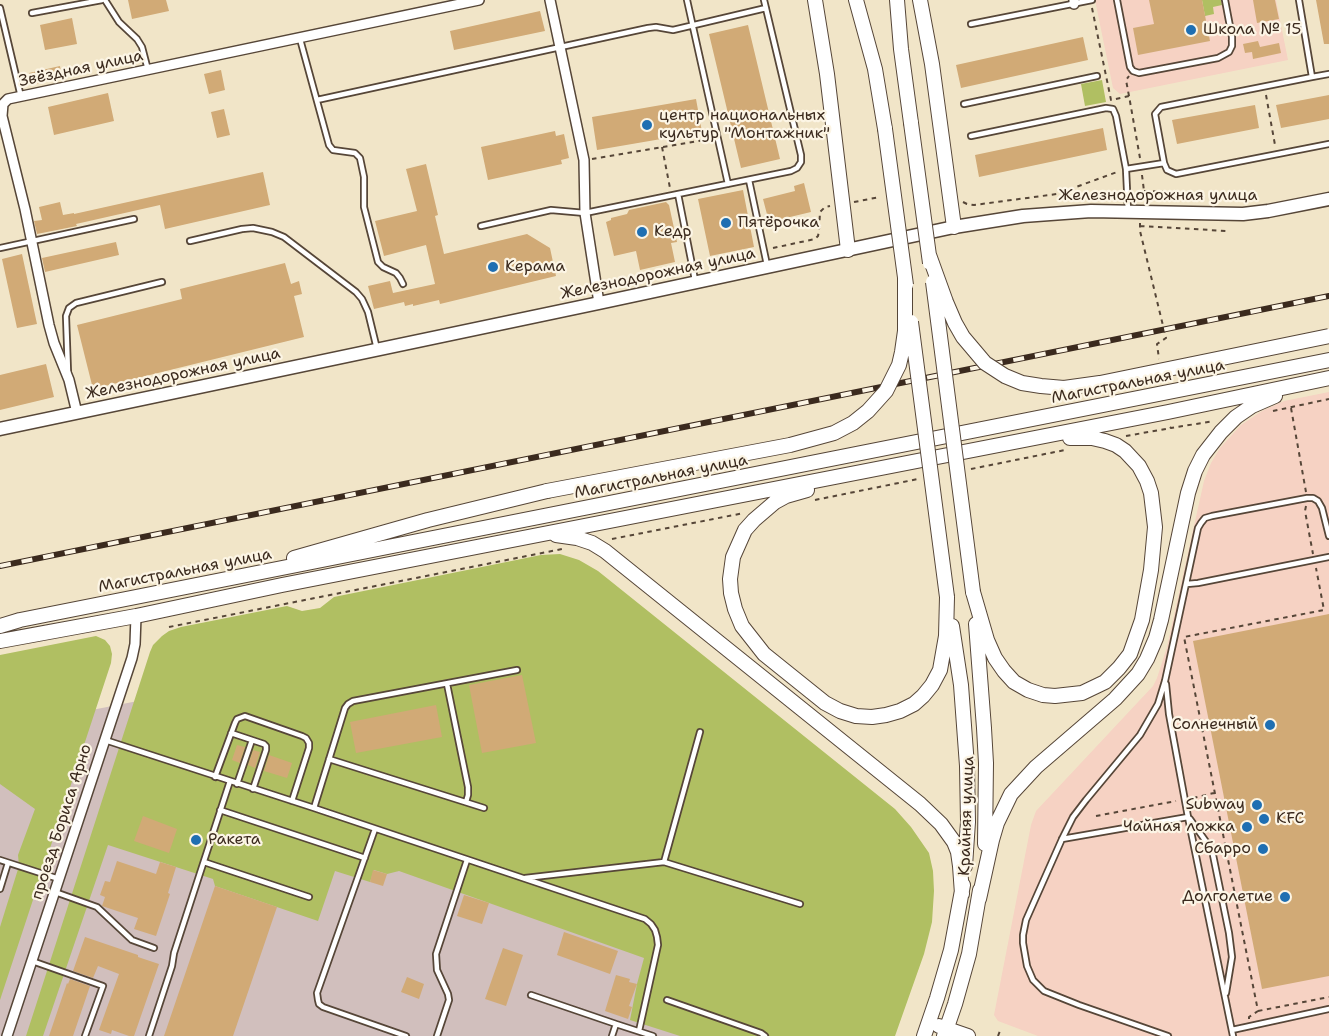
<!DOCTYPE html>
<meta charset="utf-8">
<style>
body{margin:0}
canvas{display:block;background:#f1e5c8}
</style>
<canvas width="1329" height="1036"></canvas>
<script>
const ctx = document.querySelector('canvas').getContext('2d');
ctx.lineJoin = 'round';
function fill(path, color) {
  ctx.fillStyle = color;
  ctx.fill(path, 'evenodd');
}
function toPath(rows) {
  const path = new Path2D();
  for (const r of rows) {
    path.moveTo(r[0], r[1]);
    for (let i = 2; i < r.length; i += 2) path.lineTo(r[i], r[i + 1]);
  }
  return path;
}
function stroke(path, color, width, dash) {
  ctx.strokeStyle = color;
  ctx.lineWidth = width;
  ctx.lineCap = dash ? 'butt' : 'round';
  ctx.setLineDash(dash || []);
  ctx.stroke(path);
}
function drawText(font, color, halo, rows, align = 'center') {
  ctx.font = font + ' "Shantell Sans",sans-serif';
  ctx.lineWidth = 4.5;
  ctx.setLineDash([]);
  ctx.textBaseline = 'middle';
  ctx.strokeStyle = halo;
  ctx.fillStyle = color;
  for (const [text, x, y, turn = 0] of rows) {
    ctx.save();
    ctx.translate(x, y);
    ctx.rotate((+turn || 0) * Math.PI / 180);
    ctx.textAlign = isNaN(turn) ? turn : align;
    if (halo) ctx.strokeText(text, 0, 0);
    ctx.fillText(text, 0, 0);
    ctx.restore();
  }
}
fill(toPath([
 [1095,0,1276,0,1288,60,1120,94,1113,88],
 [1329,392,1329,1036,1038,1036,998,1021,994,1015,1031,825,1036,811,1153,686,1157,678,1167,647,1204,481,1211,463,1220,448,1241,425,1262,411,1284,401]
]), '#f6d2c3');
fill(toPath([
 [510,628,821,1036,0,1036,0,728]
]), '#d1bfbd');
fill(toPath([
 [1202,0,1221,0,1222,5,1213,7,1214,14,1205,16],
 [1102,80,1106,102,1085,106,1081,84],
 [560,554,579,560,598,571,895,809,911,827,929,853,933,871,934,891,932,922,924,954,895,1036,680,1036,630,1020,637,984,644,958,399,871,387,874,374,870,370,882,335,871,318,921,215,886,213,879,108,845,43,1036,26,1036,150,652,153,645,162,636,169,631,181,627,287,606,302,611,320,608,334,597,541,555],
 [96,636,105,640,110,646,112,654,111,663,0,1000,0,927,19,866,18,855,35,809,0,784,0,655]
]), '#b0bf62');
fill(toPath([
 [128,0,166,0,169,11,132,19],
 [1149,0,1202,0,1210,41,1138,55,1133,28,1154,24],
 [1253,0,1275,0,1279,19,1257,23],
 [1316,0,1329,0,1329,44,1324,44],
 [540,11,545,31,454,50,450,31],
 [72,18,77,44,45,50,40,25],
 [748,25,780,159,741,168,709,34],
 [1083,37,1088,60,961,88,956,65],
 [1258,41,1260,47,1279,43,1281,53,1253,59,1252,52,1245,53,1243,44],
 [60,66,62,78,31,85,29,73],
 [221,70,225,90,209,94,204,74],
 [108,93,114,121,54,135,48,107],
 [1329,95,1329,119,1281,128,1276,105],
 [696,99,702,132,597,150,592,117],
 [1255,105,1259,128,1177,144,1172,120],
 [224,109,230,135,217,138,211,112],
 [1103,128,1107,150,979,177,975,155],
 [555,131,556,136,564,134,569,158,561,160,562,164,488,180,481,147],
 [426,164,438,215,435,216,444,254,527,234,550,248,556,276,440,304,439,300,413,306,413,304,405,306,404,302,374,309,368,286,390,281,393,293,435,284,426,245,384,256,375,221,417,211,406,169],
 [263,172,270,205,165,229,160,205,76,224,77,226,37,234,34,221,42,220,39,207,60,202,63,215,74,213,74,214],
 [804,183,811,212,769,222,763,199,795,191,794,186],
 [743,190,754,247,710,256,698,199],
 [666,202,669,205,677,242,671,243,675,262,640,270,636,251,614,256,606,222,611,220,611,218,627,214,629,210],
 [116,242,119,255,45,272,42,258],
 [22,254,37,324,17,328,2,259],
 [285,263,291,284,299,281,302,294,294,296,304,337,93,389,77,325,182,299,180,289],
 [46,364,54,397,0,410,0,375],
 [1329,614,1329,976,1262,989,1193,641],
 [522,675,536,743,482,753,469,685],
 [436,705,442,737,356,753,350,722],
 [237,745,245,747,240,763,232,760],
 [253,750,260,752,255,768,248,765],
 [269,755,292,763,287,778,264,771],
 [143,816,177,829,169,853,134,841],
 [117,861,156,874,160,862,176,867,168,893,170,894,156,936,134,929,138,918,102,906,105,897,100,895,105,881,110,882],
 [373,870,387,874,383,886,370,882],
 [215,886,277,907,233,1036,164,1036],
 [464,895,489,903,482,924,457,916],
 [564,932,618,951,610,974,557,955],
 [85,937,138,955,138,957,159,964,134,1036,129,1036,112,1030,111,1034,99,1030,119,974,98,966,93,978,73,971],
 [503,948,523,955,506,1006,485,999],
 [616,975,630,979,629,982,637,984,629,1006,632,1007,628,1019,605,1011],
 [407,977,424,984,419,999,401,992],
 [70,979,90,986,73,1036,49,1036,67,983,68,984]
]), '#d1aa76');
const service = toPath([
 [105,0,119,22,137,39,142,47,148,70],
 [687,0,728,184],
 [1117,0,1130,67,1133,71,1139,73,1218,58,1229,52,1232,46,1232,37,1225,0],
 [1299,0,1312,77,1329,74],
 [0,8,21,97],
 [32,13,102,0],
 [971,24,1092,0],
 [300,39,329,145,333,150,355,153,360,158,364,177,364,207,378,262,383,267,396,273,400,278,403,284],
 [317,100,648,28,656,27,673,30,766,8],
 [964,104,1097,76],
 [971,136,1106,108,1113,109,1116,116,1126,169,1128,211],
 [1164,163,1167,170,1176,174,1329,144],
 [1126,169,1164,163,1155,114,1161,107,1312,77],
 [749,180,767,265],
 [678,194,791,171,797,168,801,162,801,155,764,0],
 [481,226,551,210,585,213,678,194,695,280],
 [190,241,242,229,253,228,272,232,284,237,356,292,362,299,368,312,377,349],
 [0,248,134,219],
 [68,372,66,316,69,308,76,303,162,282],
 [1187,584,1198,583,1329,557],
 [447,684,468,787,468,795,466,802],
 [1166,684,1169,714,1188,817,1233,1036],
 [231,733,264,744,266,746,266,750,253,789],
 [105,740,314,808,345,708,348,704,353,701,517,670],
 [329,759,484,808],
 [215,777,235,723,237,719,245,716,302,736,306,738,309,743,309,748,292,801],
 [237,784,252,740],
 [314,808,645,919,651,924,655,930,657,937,658,945,639,1031],
 [220,810,365,858],
 [1190,819,1212,850,1229,933,1232,957,1226,993],
 [375,829,317,993,318,1000,319,1004,323,1007,406,1036],
 [1062,839,1188,817],
 [0,860,59,879],
 [204,862,309,897],
 [664,862,700,732],
 [525,878,664,862,800,904],
 [0,889,8,863],
 [55,892,97,907,132,940,154,948],
 [32,961,103,986,85,1036],
 [531,995,616,1024],
 [667,1000,761,1033,765,1036],
 [1232,1030,1329,1009],
 [149,1036,172,966,174,953,230,781],
 [437,1036,449,1000,448,994,437,970,436,954,467,860],
 [612,1036,616,1024,653,1036],
 [1168,1036,1079,1005,1044,991,1033,980,1027,966,1023,943,1023,935,1026,920,1062,839,1073,817,1086,800,1140,735,1158,704,1165,681,1198,528,1201,523,1205,518,1212,516,1307,498,1313,498,1318,501,1322,508,1329,536]
]);
const minor = toPath([
 [550,0,584,160,585,213,599,303],
 [1074,0,1074,4],
 [77,413,69,380,54,343,49,325,25,209,2,116,3,104,8,99,479,0],
 [7,1036,132,658,135,644,136,616]
]);
const tertiary = toPath([
 [0,429,599,303,954,227,1023,216,1091,211,1243,214,1268,211,1329,199]
]);
const secondary = toPath([
 [815,0,827,74,848,250],
 [856,0,875,69,885,129],
 [897,0,901,49,911,123],
 [920,0,932,64,954,227],
 [807,490,786,496,775,502,754,520,745,530,733,557,730,579,731,593,735,609,742,626,764,654,825,703,840,711,856,716,872,717,886,715,900,711,914,704,923,696,932,685,940,670,946,636,947,597],
 [556,535,577,538,592,543,605,551,920,804,941,824,954,842,958,852,960,866,962,894],
 [294,558,428,520,547,491],
 [973,592,987,640,995,658,1004,671,1014,682,1028,690,1043,695,1055,696,1082,693,1105,682,1119,668,1130,654,1142,620,1151,570,1155,527,1151,493,1147,481,1139,466,1125,451,1116,445,1105,441,1092,438,1070,438],
 [976,624,984,728,986,763,985,844],
 [0,626,20,620,1329,360],
 [952,626,961,685,967,766,968,822,965,866],
 [0,641,136,616,282,585,1168,412,1329,378],
 [979,899,992,840,997,823,1011,794,1036,767,1115,699,1138,674,1147,659,1156,638,1161,620,1188,493,1195,471,1203,455,1221,432,1236,417,1252,406,1275,396],
 [939,1026,968,1036],
 [924,1036,937,998,951,950,963,885],
 [944,1036,955,1004,969,954,980,890]
]);
stroke(service, '#564638', 8);
stroke(minor, '#564638', 12);
stroke(tertiary, '#564638', 15);
stroke(secondary, '#564638', 16);
stroke(toPath([
 [1092,8,1111,100,1129,96,1140,158],
 [1266,95,1275,145],
 [1129,96,1126,80,1129,76],
 [662,147,670,188],
 [592,159,711,139],
 [1142,175,1144,191,1143,199],
 [1144,191,1169,192],
 [854,202,880,197],
 [963,202,967,204,974,205,1057,194,1117,172],
 [1140,223,1140,231,1166,338,1157,344,1159,359],
 [1140,226,1227,231],
 [773,248,815,239,818,236,819,231,820,212,825,207,830,206],
 [1291,408,1306,492],
 [1273,411,1329,399],
 [1170,427,1171,428,1214,421],
 [1126,436,1171,428],
 [971,469,1065,450],
 [815,500,918,479],
 [1306,506,1305,511,1313,554],
 [612,539,744,513],
 [169,627,562,549],
 [1193,798,1214,793],
 [1096,816,1176,801],
 [1258,1011,1329,997],
 [1249,1019,1249,1017,1258,1011,1184,637,1324,610,1316,568],
 [998,1036,1001,1028]
]), '#564638', 2, [4.5, 4.5]);
stroke(service, '#fff', 4.5);
stroke(minor, '#fff', 9);
stroke(tertiary, '#fff', 12);
stroke(secondary, '#fff', 14);
const rail = toPath([
 [0,566,1329,296]
]);
stroke(rail, '#3b2a1e', 6);
stroke(rail, '#fcf5e5', 4, [11]);
const secondaryBridge = toPath([
 [911,123,930,263],
 [885,129,906,285],
 [929,255,946,302,955,323,963,337,985,363,1005,376,1022,383,1041,386,1064,388,1100,383,1329,336],
 [933,282,973,592],
 [911,322,947,597],
 [547,491,790,445,834,433,853,423,868,411,886,391,899,365,902,352,905,331,905,277]
]);
stroke(secondaryBridge, '#564638', 16, []);
stroke(secondaryBridge, '#fff', 14);
for (const [x, y, r, color] of [
 [1191,30,6,"#1f6fb2"],
 [647,125,6,"#1f6fb2"],
 [726,223,6,"#1f6fb2"],
 [642,232,6,"#1f6fb2"],
 [493,267,6,"#1f6fb2"],
 [1270,725,6,"#1f6fb2"],
 [1257,805,6,"#1f6fb2"],
 [1264,819,6,"#1f6fb2"],
 [1247,827,6,"#1f6fb2"],
 [196,840,6,"#1f6fb2"],
 [1263,849,6,"#1f6fb2"],
 [1285,897,6,"#1f6fb2"]
]) {
  const dot = new Path2D();
  dot.arc(x, y, r, 0, 2 * Math.PI);
  ctx.fillStyle = color;
  ctx.fill(dot);
  stroke(dot, '#fcf5e5', 2);
}
drawText('16px', '#3b2a1e', '#fcf5e5', [
 ["Школа № 15",1203,30],
 ["центр национальных",659,116],
 ["культур \"Монтажник\"",659,134],
 ["Пятёрочка",738,223],
 ["Кедр",654,232],
 ["Керама",505,267],
 ["Солнечный",1258,725,"right"],
 ["Subway",1245,805,"right"],
 ["KFC",1276,819],
 ["Чайная ложка",1235,827,"right"],
 ["Ракета",208,840],
 ["Сбарро",1251,849,"right"],
 ["Долголетие",1273,897,"right"]
], 'left');
drawText('16px', '#3b2a1e', '#fcf5e5', [
 ["Звёздная улица",81,69,-12],
 ["Железнодорожная улица",1158,196],
 ["Железнодорожная улица",658,274,-12],
 ["Железнодорожная улица",183,374,-12],
 ["Магистральная улица",1138,382,-11],
 ["Магистральная улица",661,477,-11],
 ["Магистральная улица",185,571,-11],
 ["Крайняя улица",967,816,-88],
 ["проезд Бориса Арно",62,822,-72]
]);
</script>
